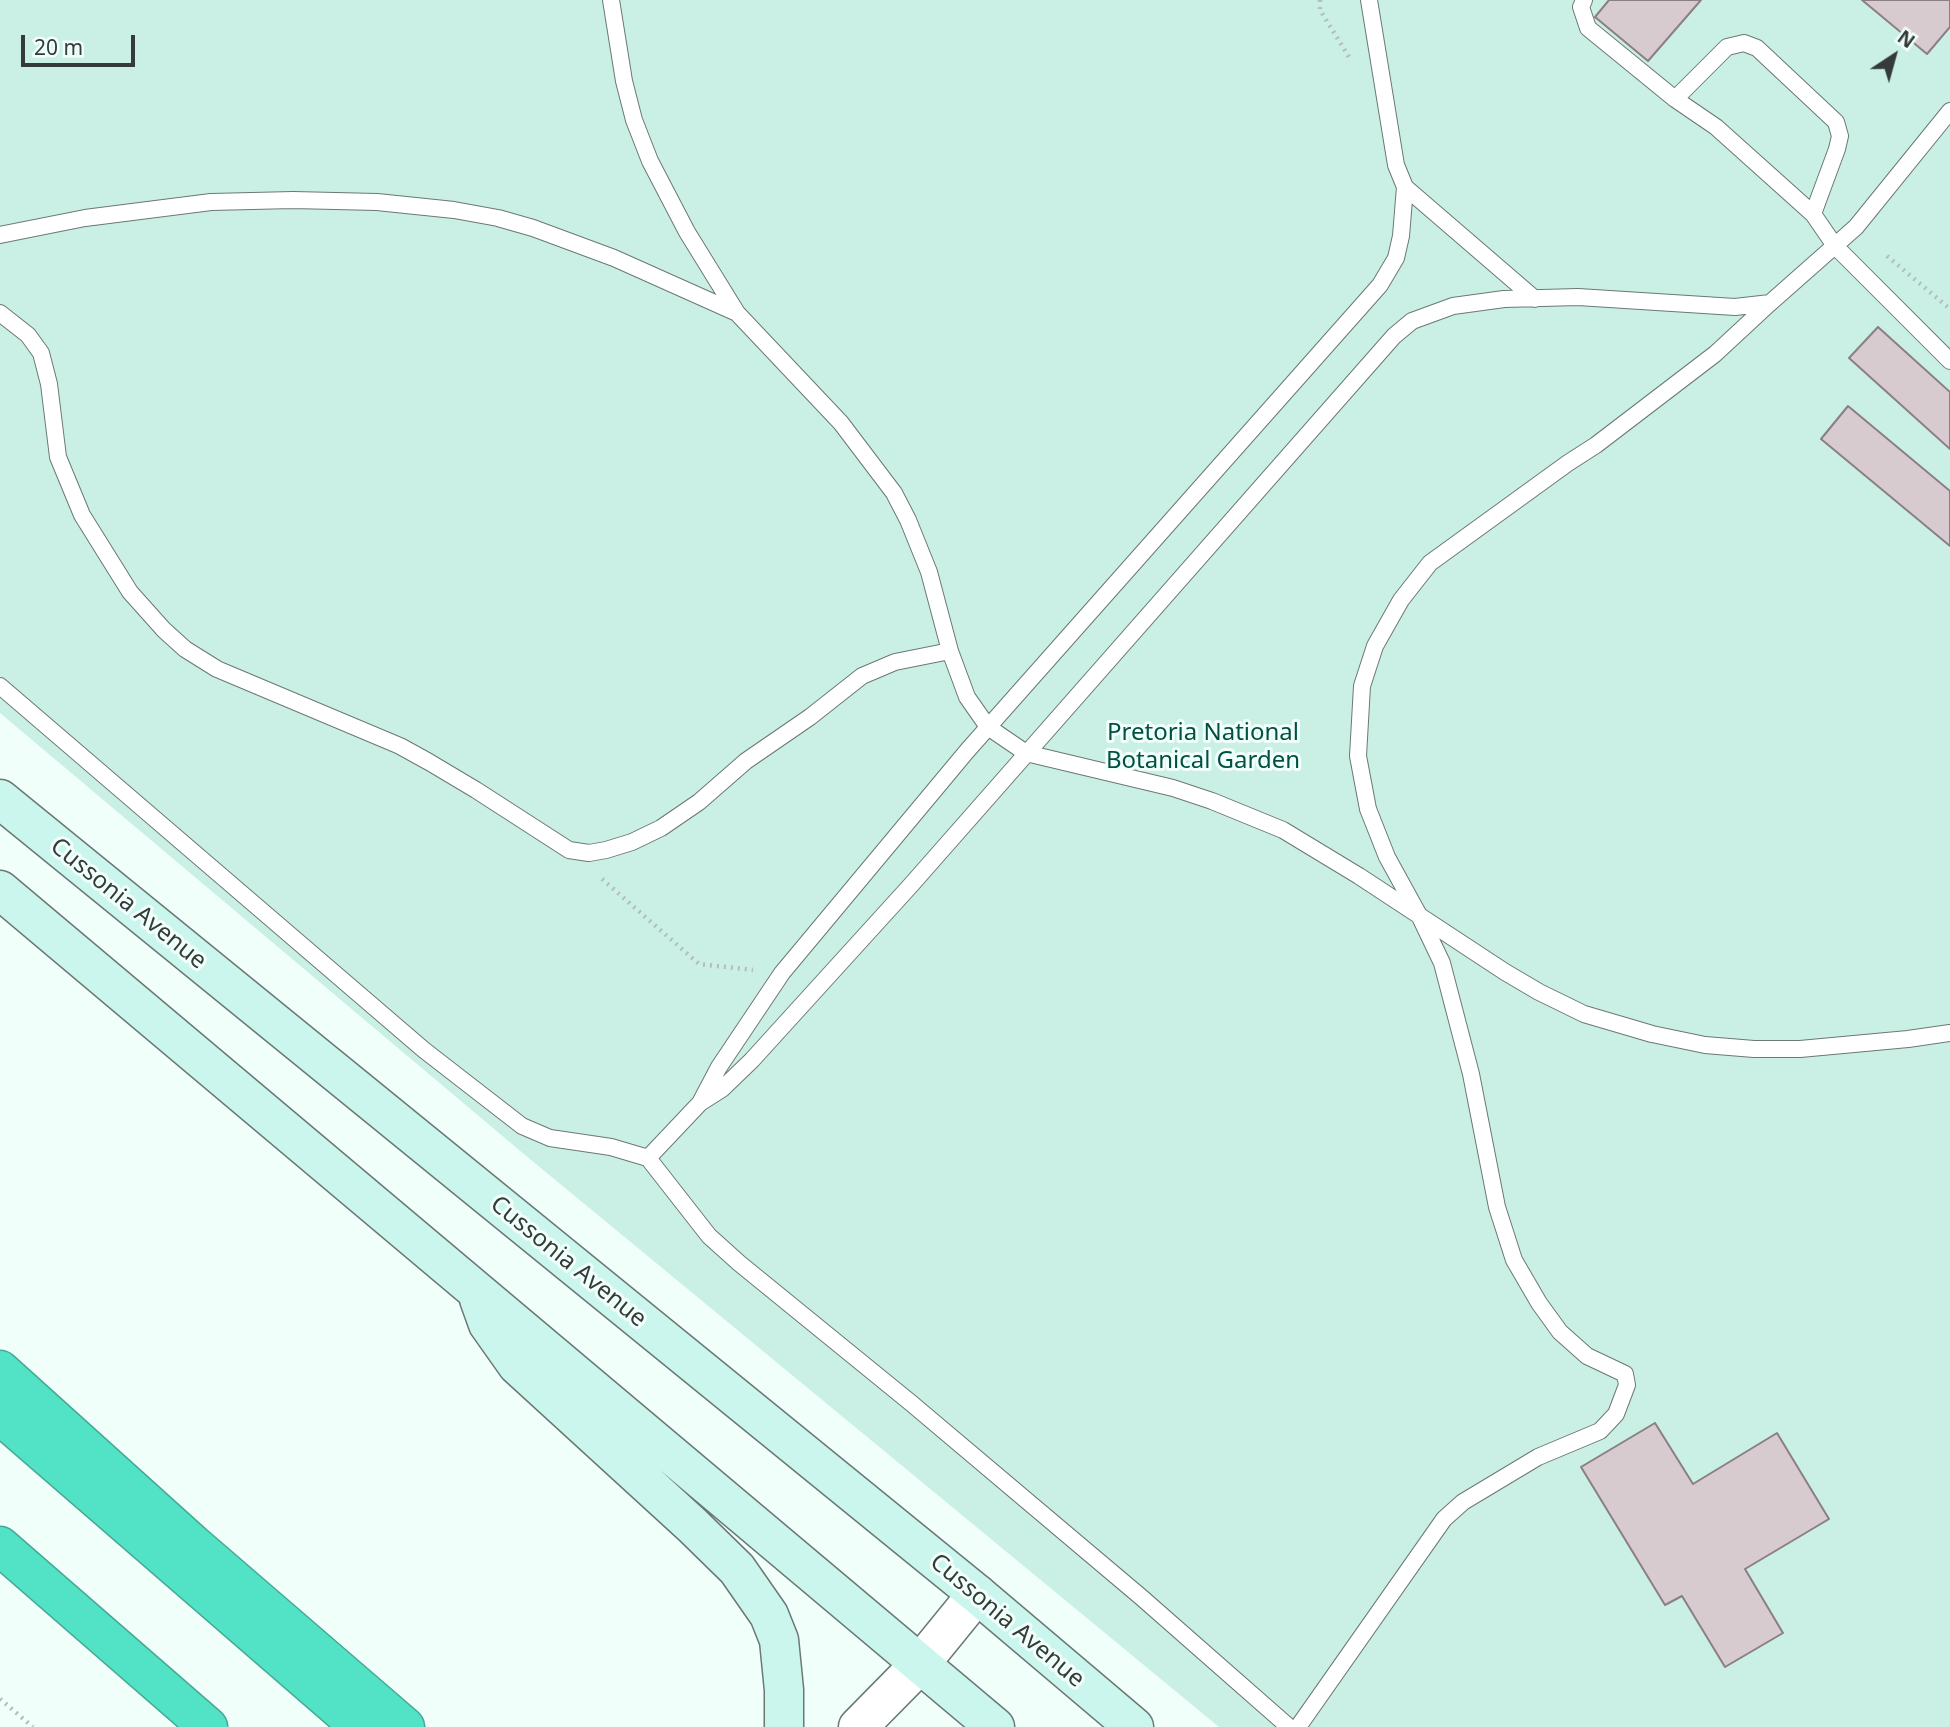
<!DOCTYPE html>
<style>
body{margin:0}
#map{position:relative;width:1950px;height:1727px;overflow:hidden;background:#f1fffb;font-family:"Noto Sans",sans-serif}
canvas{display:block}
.north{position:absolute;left:1859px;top:21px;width:70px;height:70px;-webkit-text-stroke:5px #f1fffb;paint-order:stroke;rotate:36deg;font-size:19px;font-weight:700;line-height:28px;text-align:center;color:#353b39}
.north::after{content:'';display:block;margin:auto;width:24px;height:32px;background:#353b39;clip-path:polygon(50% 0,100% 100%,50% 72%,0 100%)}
.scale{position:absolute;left:21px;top:35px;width:114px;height:32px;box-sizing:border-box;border:4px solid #353b39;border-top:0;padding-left:9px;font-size:21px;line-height:24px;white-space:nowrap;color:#353b39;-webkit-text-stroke:5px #f1fffb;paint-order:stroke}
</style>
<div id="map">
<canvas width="1950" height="1727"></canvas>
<div class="north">N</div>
<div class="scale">20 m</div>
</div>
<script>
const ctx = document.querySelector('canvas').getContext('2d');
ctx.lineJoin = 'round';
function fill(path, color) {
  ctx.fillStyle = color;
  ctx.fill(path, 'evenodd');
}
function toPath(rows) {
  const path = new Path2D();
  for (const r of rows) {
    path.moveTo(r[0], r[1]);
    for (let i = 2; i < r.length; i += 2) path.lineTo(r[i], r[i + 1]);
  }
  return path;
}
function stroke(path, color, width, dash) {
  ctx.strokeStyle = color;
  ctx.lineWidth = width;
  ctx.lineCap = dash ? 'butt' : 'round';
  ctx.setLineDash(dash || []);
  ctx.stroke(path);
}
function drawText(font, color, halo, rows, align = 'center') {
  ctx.font = font + ' "Noto Sans",sans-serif';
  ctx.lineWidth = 6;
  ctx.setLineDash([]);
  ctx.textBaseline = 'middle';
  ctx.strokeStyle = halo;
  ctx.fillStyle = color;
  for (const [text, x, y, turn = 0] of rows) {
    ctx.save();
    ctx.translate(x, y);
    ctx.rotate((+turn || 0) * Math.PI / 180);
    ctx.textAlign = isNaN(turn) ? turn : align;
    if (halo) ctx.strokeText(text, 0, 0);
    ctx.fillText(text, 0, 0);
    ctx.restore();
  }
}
fill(toPath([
 [0,0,1950,0,1950,1727,1219,1727,525,1155,0,713]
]), '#caf0e6');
const building = toPath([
 [1609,0,1701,0,1648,61,1595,17,1609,0],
 [1862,0,1950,0,1950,27,1927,54,1862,0],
 [1878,327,1950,392,1950,449,1849,358,1878,327],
 [1848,406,1950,491,1950,546,1821,439,1848,406],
 [1655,1423,1693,1484,1777,1433,1829,1519,1745,1569,1783,1633,1725,1667,1682,1596,1665,1605,1581,1467,1655,1423]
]);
fill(building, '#d8cbd0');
stroke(building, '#8a7f83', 2);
const service = toPath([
 [611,0,624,81,634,120,650,161,687,232,737,313],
 [1369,0,1396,165,1405,187,1535,299],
 [1584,0,1581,7,1588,28,1675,99,1716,127,1813,214,1835,246,1950,361],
 [1675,99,1727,47,1744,43,1757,48,1836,122,1840,136,1837,149,1813,214],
 [0,235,85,218,211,202,293,200,377,202,454,210,498,218,533,228,614,258,737,313,841,423,894,493,908,520,929,572,950,651,967,697,988,727,1026,753,1173,788,1212,801,1283,830,1359,876,1505,972,1539,992,1584,1014,1652,1034,1705,1045,1754,1049,1800,1049,1908,1039,1950,1033],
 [0,313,28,335,41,353,49,384,58,457,82,515,130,592,164,630,185,649,217,669,400,746,429,762,476,790,569,850,589,853,606,850,632,842,661,828,699,802,746,761,810,717,862,676,895,662,950,651],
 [0,686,424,1050,522,1126,550,1138,611,1147,648,1158,700,1103,719,1067,782,973,967,751,1380,285,1396,258,1401,236,1405,187],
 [700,1103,722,1089,752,1060,911,885,1394,336,1412,321,1453,306,1504,299,1578,297,1735,307,1770,303,1856,227,1950,111],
 [648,1158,709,1236,739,1263,911,1403,1141,1597,1289,1727],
 [1298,1727,1444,1519,1463,1502,1538,1457,1600,1431,1616,1414,1627,1385,1625,1374,1587,1356,1560,1332,1539,1303,1514,1260,1497,1207,1471,1074,1442,963,1420,917,1387,857,1368,809,1358,756,1362,686,1375,646,1401,600,1430,563,1568,463,1596,445,1715,354,1770,303]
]);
const tertiary = toPath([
 [858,1727,920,1664,977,1594]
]);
const secondary = toPath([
 [0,799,977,1594,1134,1727],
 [0,890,995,1727],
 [479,1299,488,1324,517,1365,692,1525,737,1569,769,1615,779,1640,784,1690,784,1727]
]);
const motorway = toPath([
 [0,1370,194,1545,405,1727],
 [0,1415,360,1727],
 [0,1546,208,1727]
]);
stroke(service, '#6b7874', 18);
stroke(tertiary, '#6b7874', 41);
stroke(secondary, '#6b7874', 41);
stroke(motorway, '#48a894', 41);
stroke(toPath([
 [1320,0,1320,10,1349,57],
 [1887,256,1950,309],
 [602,879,699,964,753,970],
 [0,1699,33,1727]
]), '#b3bebb', 4.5, [2, 5]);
stroke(service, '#fff', 16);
stroke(tertiary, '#fff', 38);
stroke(secondary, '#cbf6ee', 38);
stroke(motorway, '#52e2c5', 38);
drawText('24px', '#005144', '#f1fffb', [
 ["Pretoria National",1203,733],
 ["Botanical Garden",1203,761]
]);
drawText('24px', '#353b39', '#f1fffb', [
 ["Cussonia Avenue",128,904,39],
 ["Cussonia Avenue",568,1262,39],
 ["Cussonia Avenue",1007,1621,40]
]);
</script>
